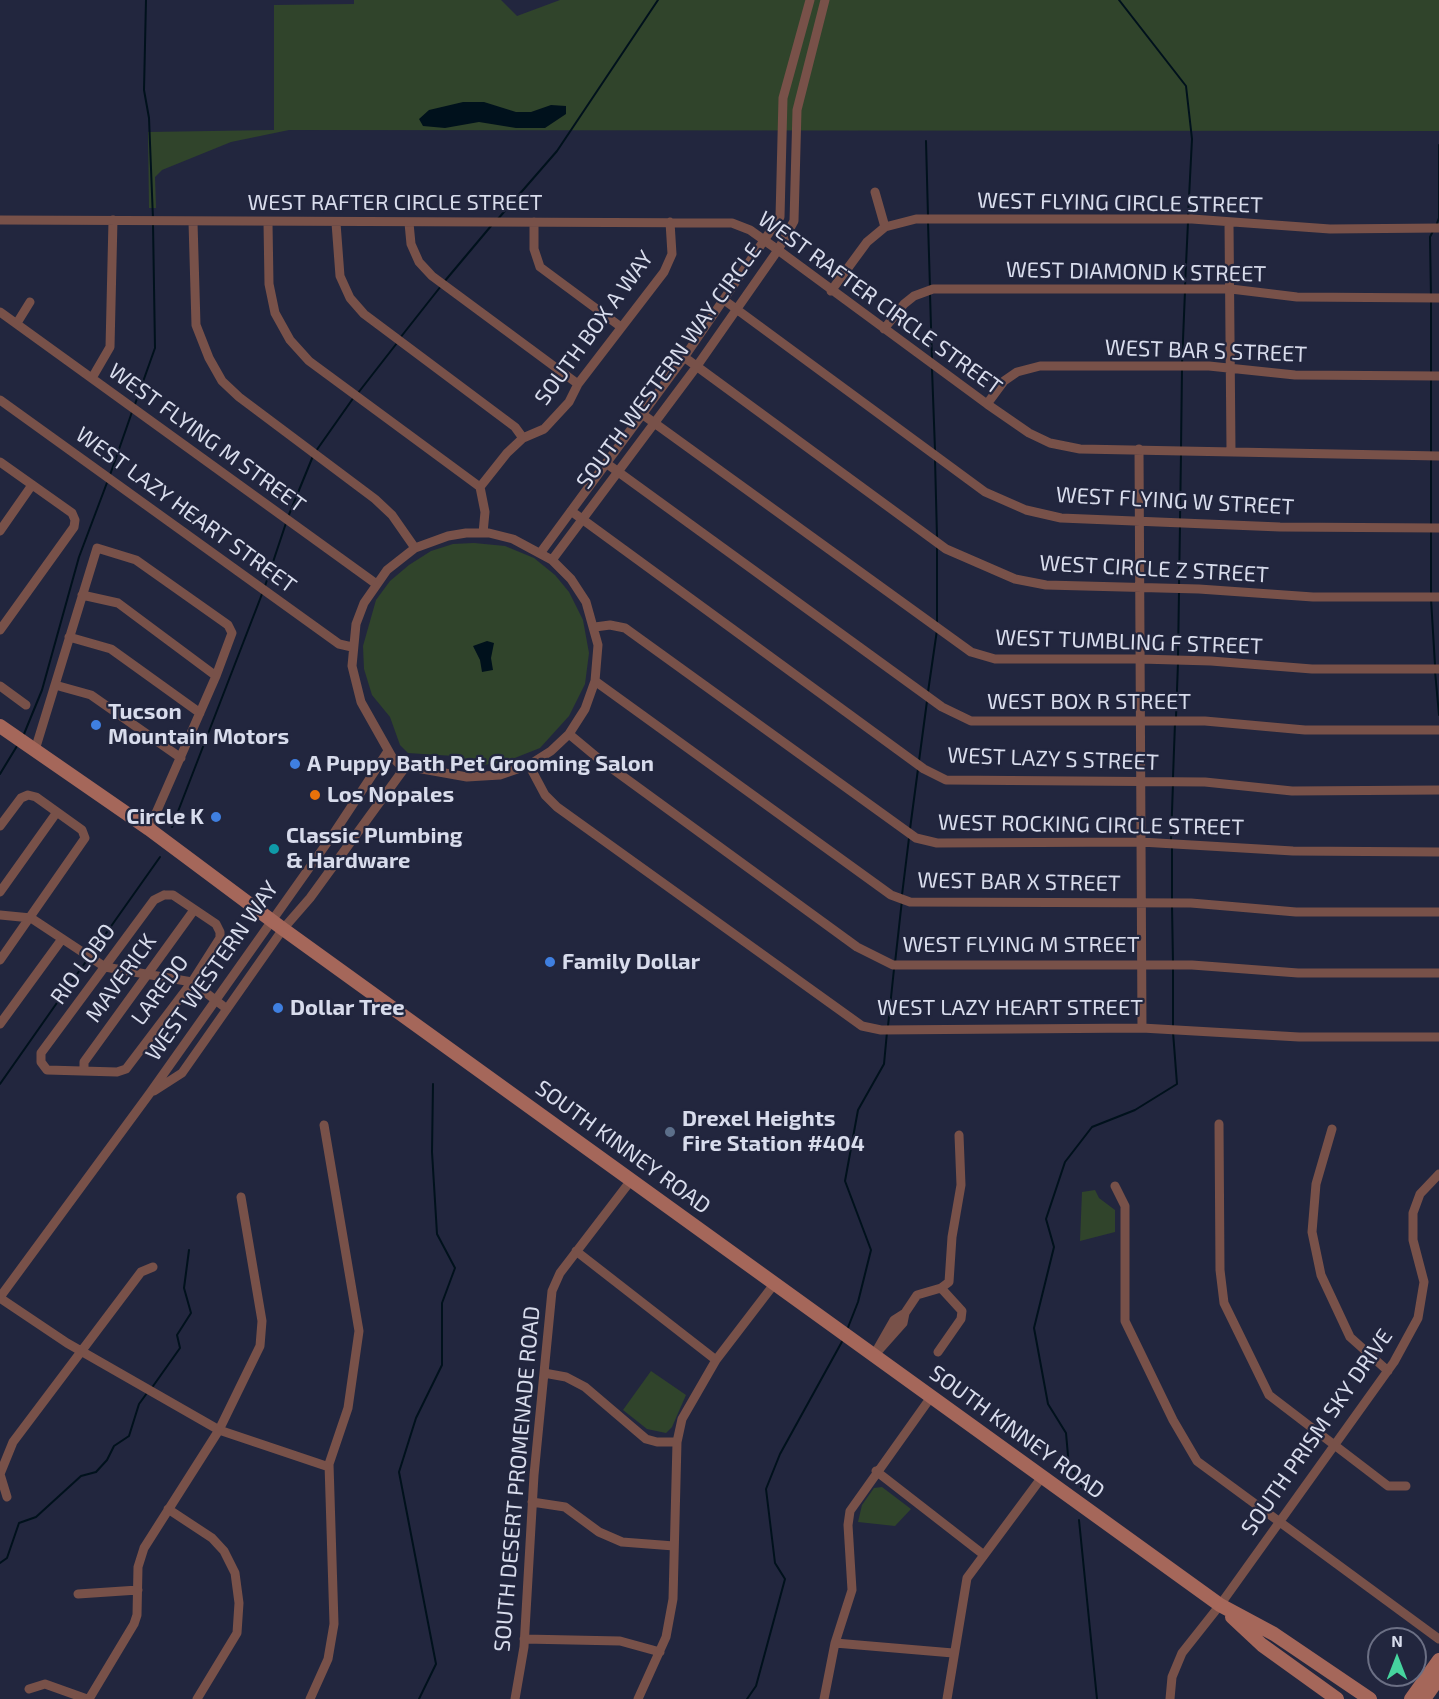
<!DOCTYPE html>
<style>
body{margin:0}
#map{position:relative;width:1439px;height:1699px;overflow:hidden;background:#22263e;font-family:"Exo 2",sans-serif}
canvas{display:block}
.north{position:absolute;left:1367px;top:1627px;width:60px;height:60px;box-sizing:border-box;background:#22263e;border:2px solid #6b6f84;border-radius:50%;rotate:0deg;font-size:16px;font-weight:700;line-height:24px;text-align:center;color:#d8dcec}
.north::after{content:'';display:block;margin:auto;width:21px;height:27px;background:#46d49e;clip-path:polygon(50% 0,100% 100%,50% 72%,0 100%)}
</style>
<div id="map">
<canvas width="1439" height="1699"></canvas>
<div class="north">N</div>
</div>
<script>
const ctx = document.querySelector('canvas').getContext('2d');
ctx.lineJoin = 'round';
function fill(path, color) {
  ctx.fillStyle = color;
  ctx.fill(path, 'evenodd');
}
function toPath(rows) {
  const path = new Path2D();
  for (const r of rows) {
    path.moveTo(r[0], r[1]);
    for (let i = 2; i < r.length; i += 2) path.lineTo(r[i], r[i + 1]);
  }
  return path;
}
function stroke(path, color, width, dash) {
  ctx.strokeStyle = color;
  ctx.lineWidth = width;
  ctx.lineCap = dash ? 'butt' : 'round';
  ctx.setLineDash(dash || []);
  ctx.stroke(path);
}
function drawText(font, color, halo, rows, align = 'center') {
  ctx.font = font + ' "Exo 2",sans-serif';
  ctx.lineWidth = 4.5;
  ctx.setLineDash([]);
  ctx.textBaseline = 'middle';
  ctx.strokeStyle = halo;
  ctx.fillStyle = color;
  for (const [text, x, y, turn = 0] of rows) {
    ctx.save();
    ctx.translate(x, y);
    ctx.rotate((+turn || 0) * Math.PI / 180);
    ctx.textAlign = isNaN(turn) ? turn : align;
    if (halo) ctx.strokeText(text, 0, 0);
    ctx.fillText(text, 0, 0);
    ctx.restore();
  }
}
fill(toPath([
 [354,0,501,0,517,16,560,0,1439,0,1439,131,289,130,231,142,162,170,155,177,156,208,149,208,148,132,274,130,274,5,354,4],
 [474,543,505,546,534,558,555,575,569,592,583,620,589,653,585,684,569,716,540,748,502,763,471,766,454,756,408,753,400,745,390,717,372,695,364,669,363,646,376,600,390,581,409,565,431,551,453,544],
 [1095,1190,1099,1198,1115,1210,1115,1232,1080,1241,1082,1192],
 [651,1371,686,1395,672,1427,666,1433,647,1429,623,1410],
 [882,1487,911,1509,895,1526,858,1522,862,1505,874,1488]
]), '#30442b');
fill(toPath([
 [463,102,484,102,516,112,531,112,551,105,566,106,566,114,545,128,516,128,479,122,445,128,423,126,419,119,429,110],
 [487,641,494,643,491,658,493,670,482,672,480,660,473,646]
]), '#00111c');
stroke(toPath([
 [146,0,144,90,149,118,153,219],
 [1119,0,1186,86,1192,139,1188,217],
 [926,141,928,216],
 [497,220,557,151,658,0],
 [928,222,930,288],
 [1436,226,1439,218,1439,145],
 [444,282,491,226],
 [1185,286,1188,222],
 [930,294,932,360],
 [1431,297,1430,237,1433,231],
 [1431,302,1431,375],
 [400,338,441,286],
 [1182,364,1185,291],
 [932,369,935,450],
 [1431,380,1431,453],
 [358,393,397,343],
 [134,407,155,348,153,224],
 [1181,448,1182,369],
 [316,451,354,397],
 [1431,458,1431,525],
 [935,459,937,537],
 [110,475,132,412],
 [288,517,313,456],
 [1180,520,1181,453],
 [1431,530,1431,594],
 [937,546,937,624],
 [265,586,286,523],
 [1179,586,1180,525],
 [1431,599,1435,665],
 [1178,658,1179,591],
 [1435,671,1439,715],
 [928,692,937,630],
 [1176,717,1178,663],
 [24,734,42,690,79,557,108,480],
 [919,761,927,701],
 [0,774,17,746],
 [1173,777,1175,723],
 [172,827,262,594],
 [910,829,918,769],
 [1171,840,1173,783],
 [1172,846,1172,900],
 [902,895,909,838],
 [1172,906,1173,963],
 [90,956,160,857],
 [895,963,902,900],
 [1173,969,1173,1026],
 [888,1026,894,969],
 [0,1084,87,960],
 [847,1330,858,1302,871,1250,845,1181,858,1110,884,1064,887,1032],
 [151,1389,180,1348,177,1335,191,1313,184,1288,189,1250],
 [1081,1487,1082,1482,1069,1467,1066,1433,1048,1404,1034,1328,1054,1247,1046,1219,1065,1162,1092,1127,1135,1110,1177,1084,1173,1032],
 [1079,1520,1097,1699],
 [0,1563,7,1558,19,1523,36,1517,81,1476,96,1472,107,1460,114,1446,129,1436,139,1404,147,1393],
 [419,1699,436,1664,399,1472,416,1418,442,1365,442,1303,455,1268,437,1234,432,1152,433,1084],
 [747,1699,756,1686,785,1579,775,1563,766,1489,780,1454,844,1338]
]), '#00111c', 2);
stroke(toPath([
 [875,192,885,227],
 [0,220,732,223,750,230,778,250,987,404,1029,433,1050,443,1080,449,1439,456],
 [193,222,196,325,209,358,222,381,239,397,375,499,392,515,415,548],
 [534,222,534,249,540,267,621,327],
 [268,223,269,284,275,313,290,340,309,361,480,487],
 [336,223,340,276,350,298,364,314,515,427,523,438],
 [409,223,411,244,419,262,432,276,578,384],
 [1229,223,1231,450],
 [831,291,867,242,885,227,916,219,1192,219,1330,229,1439,228],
 [724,300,985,492,1026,510,1061,518,1280,527,1439,528],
 [0,312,375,583],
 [17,323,30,302],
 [884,329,904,304,914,296,933,289,1231,289,1297,297,1439,298],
 [684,357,946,549,1015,579,1046,585,1199,589,1313,597,1439,597],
 [92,378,110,347,113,220],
 [0,400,339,644,352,647],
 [987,404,1004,381,1017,372,1040,366,1209,366,1295,375,1439,376],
 [642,414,971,652,995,659,1140,659,1211,661,1312,669,1439,669],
 [1139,449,1142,1028],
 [0,462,72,513,75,520,74,527,0,630],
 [606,463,942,707,971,721,1205,721,1305,730,1439,730],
 [571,511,924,769,946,780,1205,782,1292,791,1439,790],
 [0,531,32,485],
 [466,533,489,533,513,539,552,560,571,579,586,602,598,645,595,681,585,709,569,734,551,751,529,765,500,775,467,777,400,765,392,757,361,702,352,666,356,624,364,603,387,570,415,548,448,536,466,533],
 [483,533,485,512,480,487,507,453,523,438,544,429,569,402,578,384,664,272,672,254,670,222],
 [541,552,685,356,780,217,783,98,810,0],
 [552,560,697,366,778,250,794,221,797,110,825,0],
 [82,595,118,603,216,676],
 [595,627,610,625,625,628,916,838,937,843,1141,842,1293,851,1439,852],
 [69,637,111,649,200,713],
 [595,681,891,895,910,902,1191,903,1296,912,1439,912],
 [55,685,91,695,181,758],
 [0,686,26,705],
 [569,734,599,759,857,947,893,965,1192,965,1298,973,1439,973],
 [35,750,97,548,136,560,228,625,232,633,216,676,149,829],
 [529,765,545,795,557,807,862,1026,881,1030,1142,1028,1299,1037,1439,1037],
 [0,826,21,798,28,795,36,797,82,830,85,838,0,960],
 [0,892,57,812],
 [164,895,173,895,216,924,220,932,220,938,192,982,126,1069,117,1072,47,1070,41,1062,41,1053,154,900,164,895],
 [0,915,31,918,105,967,192,982,227,1009],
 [0,1024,62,939],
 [84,1071,84,1062,194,910],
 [154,1091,182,1073,283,929,310,898,406,766],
 [1219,1124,1220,1270,1224,1303,1269,1395,1388,1486,1406,1486],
 [1332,1129,1316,1184,1312,1232,1321,1275,1350,1337,1388,1371],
 [1115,1186,1125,1206,1125,1321,1173,1420,1197,1461,1439,1639],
 [576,1251,716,1360],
 [0,1297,150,1093,334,833,388,751],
 [0,1298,67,1343,219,1430,329,1467],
 [879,1350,903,1323,905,1313],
 [938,1352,961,1319,962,1311,941,1288],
 [874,1355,894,1320,905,1313,917,1295,941,1288,949,1282,952,1237,961,1185,959,1135],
 [544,1373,566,1377,585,1387,646,1439,657,1442,677,1442],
 [876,1471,984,1555],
 [7,1497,0,1474,13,1442,141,1272,153,1267],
 [532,1502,565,1507,599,1532,622,1542,674,1546],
 [168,1509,212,1538,224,1551,235,1573,239,1603,237,1633,197,1699],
 [78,1594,138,1590],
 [524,1639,620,1641,660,1652],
 [835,1643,953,1653],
 [29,1689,45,1684,87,1699],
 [89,1699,134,1624,137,1615,138,1567,144,1548,219,1430,260,1346,262,1321,241,1197],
 [310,1699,328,1659,334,1624,329,1464,348,1408,359,1331,324,1125],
 [515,1699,524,1647,534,1475,552,1291,560,1273,632,1179],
 [638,1699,666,1637,673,1599,677,1442,682,1419,716,1360,775,1283],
 [824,1699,835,1643,852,1590,848,1525,850,1511,931,1397],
 [947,1699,967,1578,1042,1477],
 [1170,1699,1172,1677,1182,1653,1220,1605,1394,1362,1418,1318,1424,1282,1413,1240,1413,1213,1420,1194,1439,1174]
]), '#785149', 9);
stroke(toPath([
 [0,726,149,829,283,929,1220,1605,1274,1634,1370,1699],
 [1232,1617,1262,1645,1337,1699],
 [1411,1699,1439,1660],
 [1424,1699,1439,1678]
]), '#a5675a', 14);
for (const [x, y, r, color] of [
 [96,725,6,"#3f7fe0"],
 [295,764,6,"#3f7fe0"],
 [315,795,6,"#e8710a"],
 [216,817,6,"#3f7fe0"],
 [274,849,6,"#0f9aa8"],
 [550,962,6,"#3f7fe0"],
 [278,1008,6,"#3f7fe0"],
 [670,1132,6,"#5c6f8a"]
]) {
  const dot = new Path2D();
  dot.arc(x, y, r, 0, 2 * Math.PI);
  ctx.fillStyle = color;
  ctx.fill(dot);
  stroke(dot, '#22263e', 2);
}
drawText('22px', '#d8dcec', '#22263e', [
 ["WEST RAFTER CIRCLE STREET",395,203],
 ["WEST FLYING CIRCLE STREET",1120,203,1],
 ["WEST DIAMOND K STREET",1136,272,1],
 ["WEST RAFTER CIRCLE STREET",880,303,36],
 ["SOUTH BOX A WAY",594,328,-54],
 ["WEST BAR S STREET",1206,351,2],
 ["SOUTH WESTERN WAY CIRCLE",669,366,-54],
 ["WEST FLYING M STREET",207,438,36],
 ["WEST FLYING W STREET",1175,501,3],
 ["WEST LAZY HEART STREET",186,510,36],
 ["WEST CIRCLE Z STREET",1154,569,3],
 ["WEST TUMBLING F STREET",1129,642,2],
 ["WEST BOX R STREET",1089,702],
 ["WEST LAZY S STREET",1053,759,2],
 ["WEST ROCKING CIRCLE STREET",1091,825,1],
 ["WEST BAR X STREET",1019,882,1],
 ["WEST FLYING M STREET",1021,945],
 ["RIO LOBO",83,964,-54],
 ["WEST WESTERN WAY",212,971,-55],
 ["MAVERICK",121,978,-54],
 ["LAREDO",160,990,-54],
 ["WEST LAZY HEART STREET",1010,1008],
 ["SOUTH KINNEY ROAD",623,1147,36],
 ["SOUTH KINNEY ROAD",1017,1432,36],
 ["SOUTH PRISM SKY DRIVE",1317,1432,-55],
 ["SOUTH DESERT PROMENADE ROAD",517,1479,-85]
]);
drawText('bold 22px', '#d8dcec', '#22263e', [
 ["Tucson",108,712],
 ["Mountain Motors",108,737],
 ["A Puppy Bath Pet Grooming Salon",307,764],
 ["Los Nopales",327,795],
 ["Circle K",204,817,"right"],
 ["Classic Plumbing",286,836],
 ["& Hardware",286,861],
 ["Family Dollar",562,962],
 ["Dollar Tree",290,1008],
 ["Drexel Heights",682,1119],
 ["Fire Station #404",682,1144]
], 'left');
</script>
